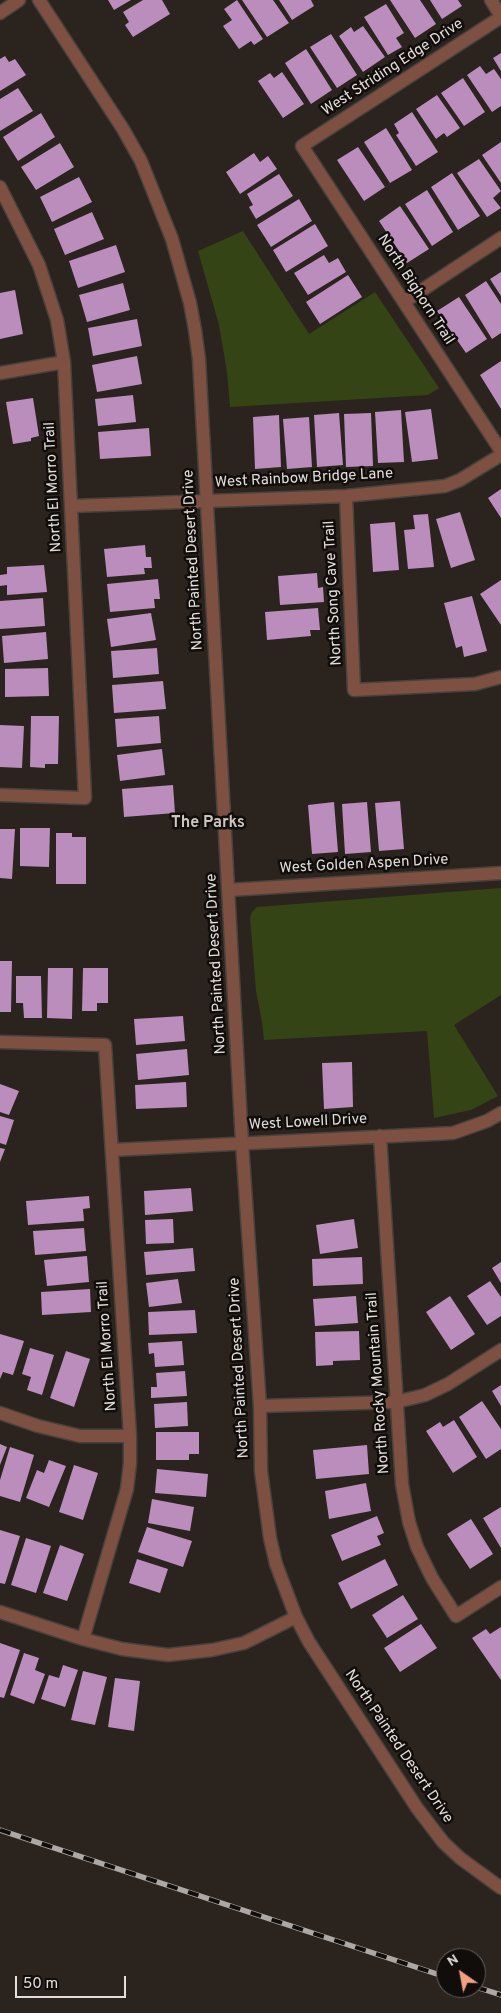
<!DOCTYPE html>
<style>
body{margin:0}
#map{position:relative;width:501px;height:2013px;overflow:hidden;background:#2b231e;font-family:Overpass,sans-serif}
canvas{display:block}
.north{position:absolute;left:436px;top:1948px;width:50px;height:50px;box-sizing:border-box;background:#100d0b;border:1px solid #64615e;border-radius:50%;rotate:327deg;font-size:14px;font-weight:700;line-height:20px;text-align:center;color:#e3dedb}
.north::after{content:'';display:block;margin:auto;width:18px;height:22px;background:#f39f83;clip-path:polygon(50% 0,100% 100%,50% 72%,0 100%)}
.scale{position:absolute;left:15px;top:1976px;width:111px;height:22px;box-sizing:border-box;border:2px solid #e3dedb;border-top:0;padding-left:6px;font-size:15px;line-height:18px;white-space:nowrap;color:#e3dedb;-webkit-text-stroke:4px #100d0b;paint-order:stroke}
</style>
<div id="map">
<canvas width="501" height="2013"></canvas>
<div class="north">N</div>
<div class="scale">50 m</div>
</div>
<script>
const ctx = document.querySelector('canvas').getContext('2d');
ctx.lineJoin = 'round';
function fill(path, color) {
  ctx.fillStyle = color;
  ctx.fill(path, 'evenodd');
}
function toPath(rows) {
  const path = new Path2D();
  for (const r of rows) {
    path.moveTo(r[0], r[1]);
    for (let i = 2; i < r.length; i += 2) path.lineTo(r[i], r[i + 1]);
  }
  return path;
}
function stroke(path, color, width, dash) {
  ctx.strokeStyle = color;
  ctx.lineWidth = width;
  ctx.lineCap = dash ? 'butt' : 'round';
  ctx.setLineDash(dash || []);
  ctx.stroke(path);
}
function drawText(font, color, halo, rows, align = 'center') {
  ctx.font = font + ' Overpass,sans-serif';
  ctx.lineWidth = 5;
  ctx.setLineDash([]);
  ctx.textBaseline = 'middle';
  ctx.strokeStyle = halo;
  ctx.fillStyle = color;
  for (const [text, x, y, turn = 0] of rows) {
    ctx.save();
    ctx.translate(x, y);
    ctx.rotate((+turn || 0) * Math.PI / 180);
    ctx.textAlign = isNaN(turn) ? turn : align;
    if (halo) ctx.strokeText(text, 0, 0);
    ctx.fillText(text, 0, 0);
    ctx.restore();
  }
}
fill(toPath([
 [243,231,309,334,375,292,439,388,428,395,230,407,227,372,219,325,198,251],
 [501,888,501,995,454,1025,498,1096,471,1110,434,1118,427,1031,264,1040,262,1022,256,991,250,918,252,912,257,907]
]), '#354415');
fill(toPath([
 [108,0,131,0,114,10],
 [143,0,162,0,170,14,133,37,125,25,129,22,123,12],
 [237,0,263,39,254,45,251,41,239,49,223,26,232,20,224,9],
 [242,0,273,0,289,23,267,37],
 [279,0,311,0,314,6,292,20],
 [390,0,420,0,436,24,415,38],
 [430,0,458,0,462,6,442,19],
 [386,4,404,33,396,38,402,47,388,55,364,17],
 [363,26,385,57,363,72,339,36,351,27,354,32],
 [331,34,357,75,337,88,310,47],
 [306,49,332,90,311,104,285,63],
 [501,53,501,71,493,58],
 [5,56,9,62,15,59,26,75,0,91,0,59],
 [480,66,486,74,494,69,501,79,501,106,492,112,467,75],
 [282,72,304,104,283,118,258,81,270,73,274,78],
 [463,78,485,112,464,126,441,93],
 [18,88,33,111,0,131,0,99],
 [437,95,460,128,447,137,444,133,436,139,416,109],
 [412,112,438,152,416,166,396,135,399,133,394,124],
 [41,113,55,137,18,161,3,137],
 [386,128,412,170,390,183,364,142],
 [501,142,501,183,482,155],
 [60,143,74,167,36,190,21,167],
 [358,147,385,187,364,201,337,160],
 [254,153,260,162,268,156,277,169,240,194,226,172],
 [479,159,501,191,493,198,501,208,487,217,457,173],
 [452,173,480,216,458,230,431,187],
 [279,174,293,196,256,219,249,207,253,205,247,194],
 [79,177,92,202,52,222,40,197],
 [427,190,453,232,432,246,405,204],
 [299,199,312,221,271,247,257,225],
 [400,206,429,249,407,263,379,221],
 [92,212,104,239,65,255,54,229],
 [315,224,328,246,286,272,273,250],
 [116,245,125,272,78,288,69,261],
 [324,255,329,263,338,258,346,272,308,295,294,273],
 [501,272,501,296,490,279],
 [348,275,362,297,320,324,306,302],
 [486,281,501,304,501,333,492,339,465,295],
 [123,283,130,310,87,322,79,295],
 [15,290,23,334,0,339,0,293],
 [459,297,487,339,466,353,437,311],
 [137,319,142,346,93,356,88,328],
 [137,356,142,384,97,392,92,365],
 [501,361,501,409,480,375],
 [133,395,136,422,98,426,95,399],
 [33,398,39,436,31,438,31,441,13,444,6,402],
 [431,409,438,459,412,462,405,412],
 [401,410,404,462,378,463,375,412],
 [339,413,343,465,317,467,314,415],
 [371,413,373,466,346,467,344,414],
 [279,415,281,467,255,469,253,417],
 [309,417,312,467,287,469,283,419],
 [149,428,151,456,100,459,98,432],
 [501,489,501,518,488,498],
 [460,512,475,560,451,568,436,519],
 [428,514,434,567,408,569,404,530,415,529,413,515],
 [395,522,399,570,373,572,370,524],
 [145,545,146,557,151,557,152,568,144,568,145,574,107,577,104,549],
 [44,565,47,592,7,595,7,585,0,586,0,575,7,574,7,567],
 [317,573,318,588,323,587,324,602,280,605,278,576],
 [158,579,160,599,154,599,155,608,110,612,107,584],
 [501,580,501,625,480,594],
 [472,596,487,651,464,657,462,646,456,648,444,603],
 [43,598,45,626,0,629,0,601],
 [318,608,320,630,310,630,311,636,267,640,265,612],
 [151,613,156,640,111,647,107,619],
 [46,632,48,659,4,663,2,636],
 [157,648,159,674,113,678,111,651],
 [48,668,49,696,5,697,5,669],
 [163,681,166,709,114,713,112,685],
 [31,716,59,716,58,764,45,764,45,768,30,767],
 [159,716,161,743,117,747,115,719],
 [0,725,24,726,22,768,0,767],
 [162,749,165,775,120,781,117,755],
 [173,785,175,813,124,817,122,789],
 [400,801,404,849,379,851,375,803],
 [334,802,338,852,312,854,308,805],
 [367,802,371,852,345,854,342,804],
 [20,828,50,828,49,867,20,866],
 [0,829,15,829,12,879,0,878],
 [56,833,72,833,72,837,86,837,86,884,56,884],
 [0,961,12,961,11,1012,0,1012],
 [48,968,73,968,72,1019,47,1018],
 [83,968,108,968,108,1003,97,1003,97,1011,82,1011],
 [16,976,41,976,42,1018,24,1018,23,1003,16,1003],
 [183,1016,185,1041,136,1045,134,1019],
 [187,1049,189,1075,138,1080,136,1054],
 [352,1062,353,1107,324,1109,322,1063],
 [186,1082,187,1107,136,1109,135,1085],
 [0,1084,19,1091,9,1115,0,1112],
 [0,1116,14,1120,6,1145,0,1143],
 [0,1148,5,1149,0,1162],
 [191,1188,193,1211,145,1215,144,1191],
 [89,1196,90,1208,83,1209,84,1221,28,1225,26,1201],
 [173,1219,174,1243,146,1244,145,1220],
 [354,1219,358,1248,320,1254,316,1225],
 [84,1228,86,1251,35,1255,33,1231],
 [193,1248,195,1271,146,1275,144,1252],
 [87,1256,89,1282,47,1286,44,1260],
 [362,1257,363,1284,313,1286,312,1259],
 [501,1262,501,1283,492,1268],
 [178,1279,182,1303,149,1307,146,1283],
 [490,1281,501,1297,501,1316,487,1325,467,1296],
 [90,1289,91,1312,42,1315,41,1292],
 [356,1296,358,1323,315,1326,313,1299],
 [450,1296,475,1334,451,1350,426,1312],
 [195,1310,197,1333,149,1335,148,1312],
 [359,1331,360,1360,333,1361,333,1365,316,1366,315,1332],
 [0,1334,24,1341,13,1375,3,1372,0,1379],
 [182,1341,184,1365,155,1367,154,1353,149,1354,148,1343],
 [30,1348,54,1355,42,1395,27,1390,31,1377,22,1374],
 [66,1351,90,1359,74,1407,50,1398],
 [185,1371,187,1396,151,1398,151,1387,157,1387,156,1373],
 [501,1385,501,1406,492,1391],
 [482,1401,501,1429,501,1449,486,1459,459,1417],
 [187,1402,188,1426,155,1428,154,1404],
 [454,1420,477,1457,453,1473,426,1431,440,1422,443,1427],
 [156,1432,199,1432,199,1454,189,1454,189,1460,156,1460],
 [0,1444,7,1447,0,1465],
 [367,1445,369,1474,316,1479,313,1450],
 [10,1447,34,1455,20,1502,0,1496,0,1480],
 [49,1460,66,1466,49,1507,26,1498,37,1470,44,1473],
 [74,1465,98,1473,83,1520,59,1512],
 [157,1469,208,1474,206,1497,155,1493],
 [366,1483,371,1511,329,1519,325,1491],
 [152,1499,194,1507,190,1531,148,1523],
 [501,1507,501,1548,483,1518],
 [377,1516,384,1533,377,1536,381,1545,342,1561,331,1535],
 [471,1519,493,1554,470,1569,447,1534],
 [147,1527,192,1541,183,1567,138,1552],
 [0,1530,20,1536,5,1584,0,1583],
 [26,1538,51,1546,36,1593,11,1585],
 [60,1545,84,1554,67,1601,43,1593],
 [137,1559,168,1569,160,1593,129,1583],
 [385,1559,398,1585,351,1609,338,1583],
 [403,1595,418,1619,387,1638,372,1615],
 [421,1624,437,1648,400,1672,384,1648],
 [501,1627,501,1680,472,1638,486,1629,490,1634],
 [0,1643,20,1650,4,1698,0,1697],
 [24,1653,39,1658,35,1670,45,1674,34,1704,10,1695],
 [63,1665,78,1670,65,1707,41,1699,49,1675,59,1678],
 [83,1671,107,1677,95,1725,71,1720],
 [115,1678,140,1681,134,1731,108,1727]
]), '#ba8dbc');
const minor = toPath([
 [491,0,501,16],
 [0,13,19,0],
 [501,17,302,146,501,451],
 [0,187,39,265,57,320,64,362,85,798,0,795],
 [404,302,501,238],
 [0,373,64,362],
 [346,496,354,690,475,684,501,677],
 [72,506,346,496,445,486,460,480,501,455],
 [229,890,501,873],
 [0,1042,105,1045,130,1436,130,1463,127,1489,83,1639],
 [380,1136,402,1484,409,1522,417,1547,432,1578,456,1616,501,1587],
 [112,1150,453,1133,487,1121,501,1113],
 [260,1406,396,1402,425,1395,448,1384,501,1350],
 [0,1413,38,1426,80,1436,130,1436],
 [0,1612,83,1639,122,1649,168,1655,212,1650,244,1643,296,1617]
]);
const tertiary = toPath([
 [39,0,123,129,141,161,172,239,190,303,195,330,199,359,242,1143,260,1406,261,1471,270,1538,276,1564,296,1617,309,1642,417,1808,443,1842,460,1858,501,1888]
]);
stroke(minor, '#48413c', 15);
stroke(tertiary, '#48413c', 15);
stroke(minor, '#7d5042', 12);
stroke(tertiary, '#7d5042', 12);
const rail = toPath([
 [0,1830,446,1977],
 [476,1987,501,1995]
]);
stroke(rail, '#aea8a5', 5.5);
stroke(rail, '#100d0b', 4, [11]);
drawText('15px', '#e3dedb', '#100d0b', [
 ["West Striding Edge Drive",393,68,-33],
 ["North Bighorn Trail",415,290,57],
 ["West Rainbow Bridge Lane",304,479,-3],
 ["North El Morro Trail",54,487,-93],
 ["North Painted Desert Drive",194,560,-93],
 ["North Song Cave Trail",334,593,-93],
 ["West Golden Aspen Drive",364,865,-3],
 ["North Painted Desert Drive",217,964,-93],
 ["West Lowell Drive",308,1123,-3],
 ["North El Morro Trail",108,1346,-94],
 ["North Painted Desert Drive",240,1368,-93],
 ["North Rocky Mountain Trail",379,1383,-94],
 ["North Painted Desert Drive",398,1747,56]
]);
drawText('bold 16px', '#cec4be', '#100d0b', [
 ["The Parks",208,824]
]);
</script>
